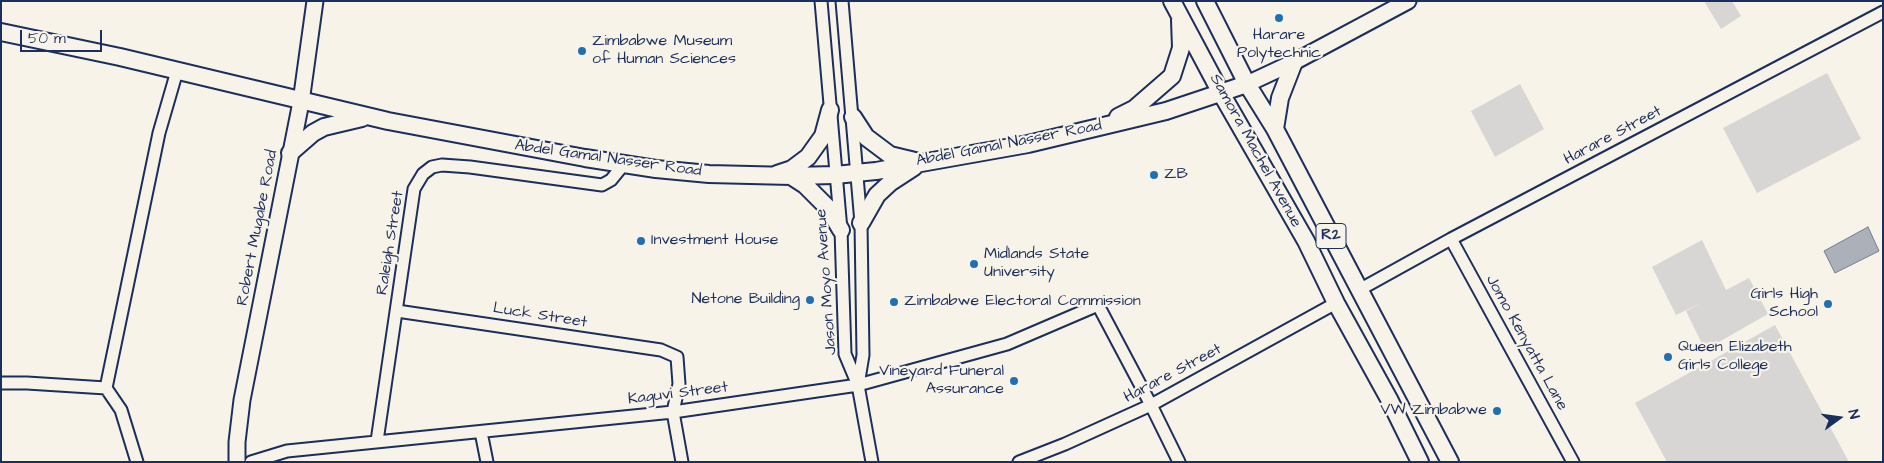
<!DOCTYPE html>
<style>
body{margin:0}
#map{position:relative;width:1884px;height:463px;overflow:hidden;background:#f7f3e8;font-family:"Architects Daughter",sans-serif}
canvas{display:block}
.frame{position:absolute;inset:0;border:2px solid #1b2f5e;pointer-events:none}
.north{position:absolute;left:1814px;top:393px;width:50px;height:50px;-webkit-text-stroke:4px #f7f3e8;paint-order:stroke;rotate:76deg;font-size:14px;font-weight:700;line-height:20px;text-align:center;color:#1b2f5e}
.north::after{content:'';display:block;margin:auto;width:18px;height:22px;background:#1b2f5e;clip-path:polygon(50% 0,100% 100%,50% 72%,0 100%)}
.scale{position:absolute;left:20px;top:30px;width:82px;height:22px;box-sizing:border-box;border:2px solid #1b2f5e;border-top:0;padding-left:6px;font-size:15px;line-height:18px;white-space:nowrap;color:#1b2f5e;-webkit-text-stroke:4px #f7f3e8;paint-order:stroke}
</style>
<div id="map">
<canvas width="1884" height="463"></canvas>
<div class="frame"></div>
<div class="north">N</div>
<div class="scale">50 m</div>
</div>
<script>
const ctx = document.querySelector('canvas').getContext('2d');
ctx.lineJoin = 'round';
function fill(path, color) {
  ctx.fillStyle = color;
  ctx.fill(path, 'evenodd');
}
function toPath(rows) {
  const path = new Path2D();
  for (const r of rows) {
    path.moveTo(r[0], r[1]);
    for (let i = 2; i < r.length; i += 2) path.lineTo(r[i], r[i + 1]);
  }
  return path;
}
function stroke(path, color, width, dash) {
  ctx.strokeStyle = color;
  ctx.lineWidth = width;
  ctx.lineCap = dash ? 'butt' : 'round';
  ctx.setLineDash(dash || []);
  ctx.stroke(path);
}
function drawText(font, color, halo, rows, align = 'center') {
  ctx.font = font + ' "Architects Daughter",sans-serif';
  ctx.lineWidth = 4.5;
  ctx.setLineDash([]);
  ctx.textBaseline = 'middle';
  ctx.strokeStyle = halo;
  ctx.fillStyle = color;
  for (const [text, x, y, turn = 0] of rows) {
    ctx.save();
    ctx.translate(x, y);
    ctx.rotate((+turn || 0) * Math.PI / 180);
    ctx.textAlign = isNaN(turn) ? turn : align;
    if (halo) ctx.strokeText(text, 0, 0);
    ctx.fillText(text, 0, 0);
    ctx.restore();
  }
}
fill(toPath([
 [1704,1,1732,1,1741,16,1721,29],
 [1827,73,1861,139,1757,193,1723,128],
 [1520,84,1544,129,1495,157,1471,111],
 [1702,240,1726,290,1749,278,1768,314,1705,350,1686,311,1703,302,1676,315,1652,267],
 [1775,325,1849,462,1667,462,1635,403]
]), '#d7d6d4');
const water = toPath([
 [1868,227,1879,251,1835,273,1824,251,1868,227]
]);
fill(water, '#acb0b9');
stroke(water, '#727c95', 1);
const minor = toPath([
 [821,1,841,230,845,354,858,385,872,462],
 [842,1,861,223,863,355,858,385],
 [1451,239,1573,462],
 [1359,290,1451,239,1883,12],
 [397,311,661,350,677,357,679,384,673,412,682,462],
 [1,383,27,383,106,388,121,410,137,462],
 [106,388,159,133,177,71],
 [481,432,487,462],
 [377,441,414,189,423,174,432,167,442,165,470,167,602,185,611,180,624,164],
 [251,462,287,451,673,412,858,385,1007,344,1098,305,1151,405,1179,462],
 [1019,462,1065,444,1151,405,1336,303]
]);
const major = toPath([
 [1247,84,1294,62,1408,1],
 [237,462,237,442,242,400,301,102,315,1]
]);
const highway = toPath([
 [1172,1,1221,93,1306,241,1336,303,1389,399,1420,462],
 [1205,1,1247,84,1275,129,1450,462],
 [1,32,120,57,388,121,585,158,656,169,709,174,791,176,835,175,876,171,1028,144,1166,111,1247,84],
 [853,117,866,137,890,155,915,161],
 [1118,117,1134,109,1172,76,1181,48,1180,20],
 [1275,129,1280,98,1294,62],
 [290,153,313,133,324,127,362,118],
 [777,174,792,169,808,157,823,136,830,110],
 [791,176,805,185,828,208,841,230],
 [861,223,877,195,891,182,914,167]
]);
stroke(minor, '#1b2f5e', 15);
stroke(major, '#1b2f5e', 19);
stroke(highway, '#1b2f5e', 20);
stroke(minor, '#f7f3e8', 11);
stroke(major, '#f7f3e8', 15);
stroke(highway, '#f7f3e8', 16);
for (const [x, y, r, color] of [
 [1279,18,5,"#1f6fb2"],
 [582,51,5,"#1f6fb2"],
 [1154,175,5,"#1f6fb2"],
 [641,241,5,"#1f6fb2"],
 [974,264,5,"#1f6fb2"],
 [810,300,5,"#1f6fb2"],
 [894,302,5,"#1f6fb2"],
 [1828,304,5,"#1f6fb2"],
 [1668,357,5,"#1f6fb2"],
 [1014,381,5,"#1f6fb2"],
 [1497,411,5,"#1f6fb2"]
]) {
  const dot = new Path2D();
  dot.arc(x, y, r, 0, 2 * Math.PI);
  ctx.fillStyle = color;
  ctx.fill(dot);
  stroke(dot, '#f7f3e8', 2);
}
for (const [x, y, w] of [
 [1331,236,30]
]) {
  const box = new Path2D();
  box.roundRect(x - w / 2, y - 12.5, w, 25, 4);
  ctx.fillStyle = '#f7f3e8';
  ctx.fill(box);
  stroke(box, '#1b2f5e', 1);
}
drawText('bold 15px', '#1b2f5e', null, [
 ["R2",1331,236]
]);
drawText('16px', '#1b2f5e', '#f7f3e8', [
 ["Harare",1279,36,"center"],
 ["Polytechnic",1279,54,"center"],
 ["Zimbabwe Museum",592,42],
 ["of Human Sciences",592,60],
 ["ZB",1164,175],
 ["Investment House",651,241],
 ["Midlands State",984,255],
 ["University",984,273],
 ["Girls High",1818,295,"right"],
 ["School",1818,313,"right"],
 ["Netone Building",800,300,"right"],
 ["Zimbabwe Electoral Commission",904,302],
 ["Queen Elizabeth",1678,348],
 ["Girls College",1678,366],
 ["Vineyard Funeral",1004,372,"right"],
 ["Assurance",1004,390,"right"],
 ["VW Zimbabwe",1487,411,"right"]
], 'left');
drawText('16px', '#1b2f5e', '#f7f3e8', [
 ["Harare Street",1613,136,-28],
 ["Abdel Gamal Nasser Road",1009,144,-11],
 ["Samora Machel Avenue",1255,151,61],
 ["Abdel Gamal Nasser Road",608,159,8],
 ["Robert Mugabe Road",258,228,-79],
 ["Raleigh Street",391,243,-81],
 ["Jason Moyo Avenue",827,282,-94],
 ["Luck Street",540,316,9],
 ["Jomo Kenyatta Lane",1526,343,61],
 ["Harare Street",1173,374,-28],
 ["Kaguvi Street",678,394,-7]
]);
</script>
